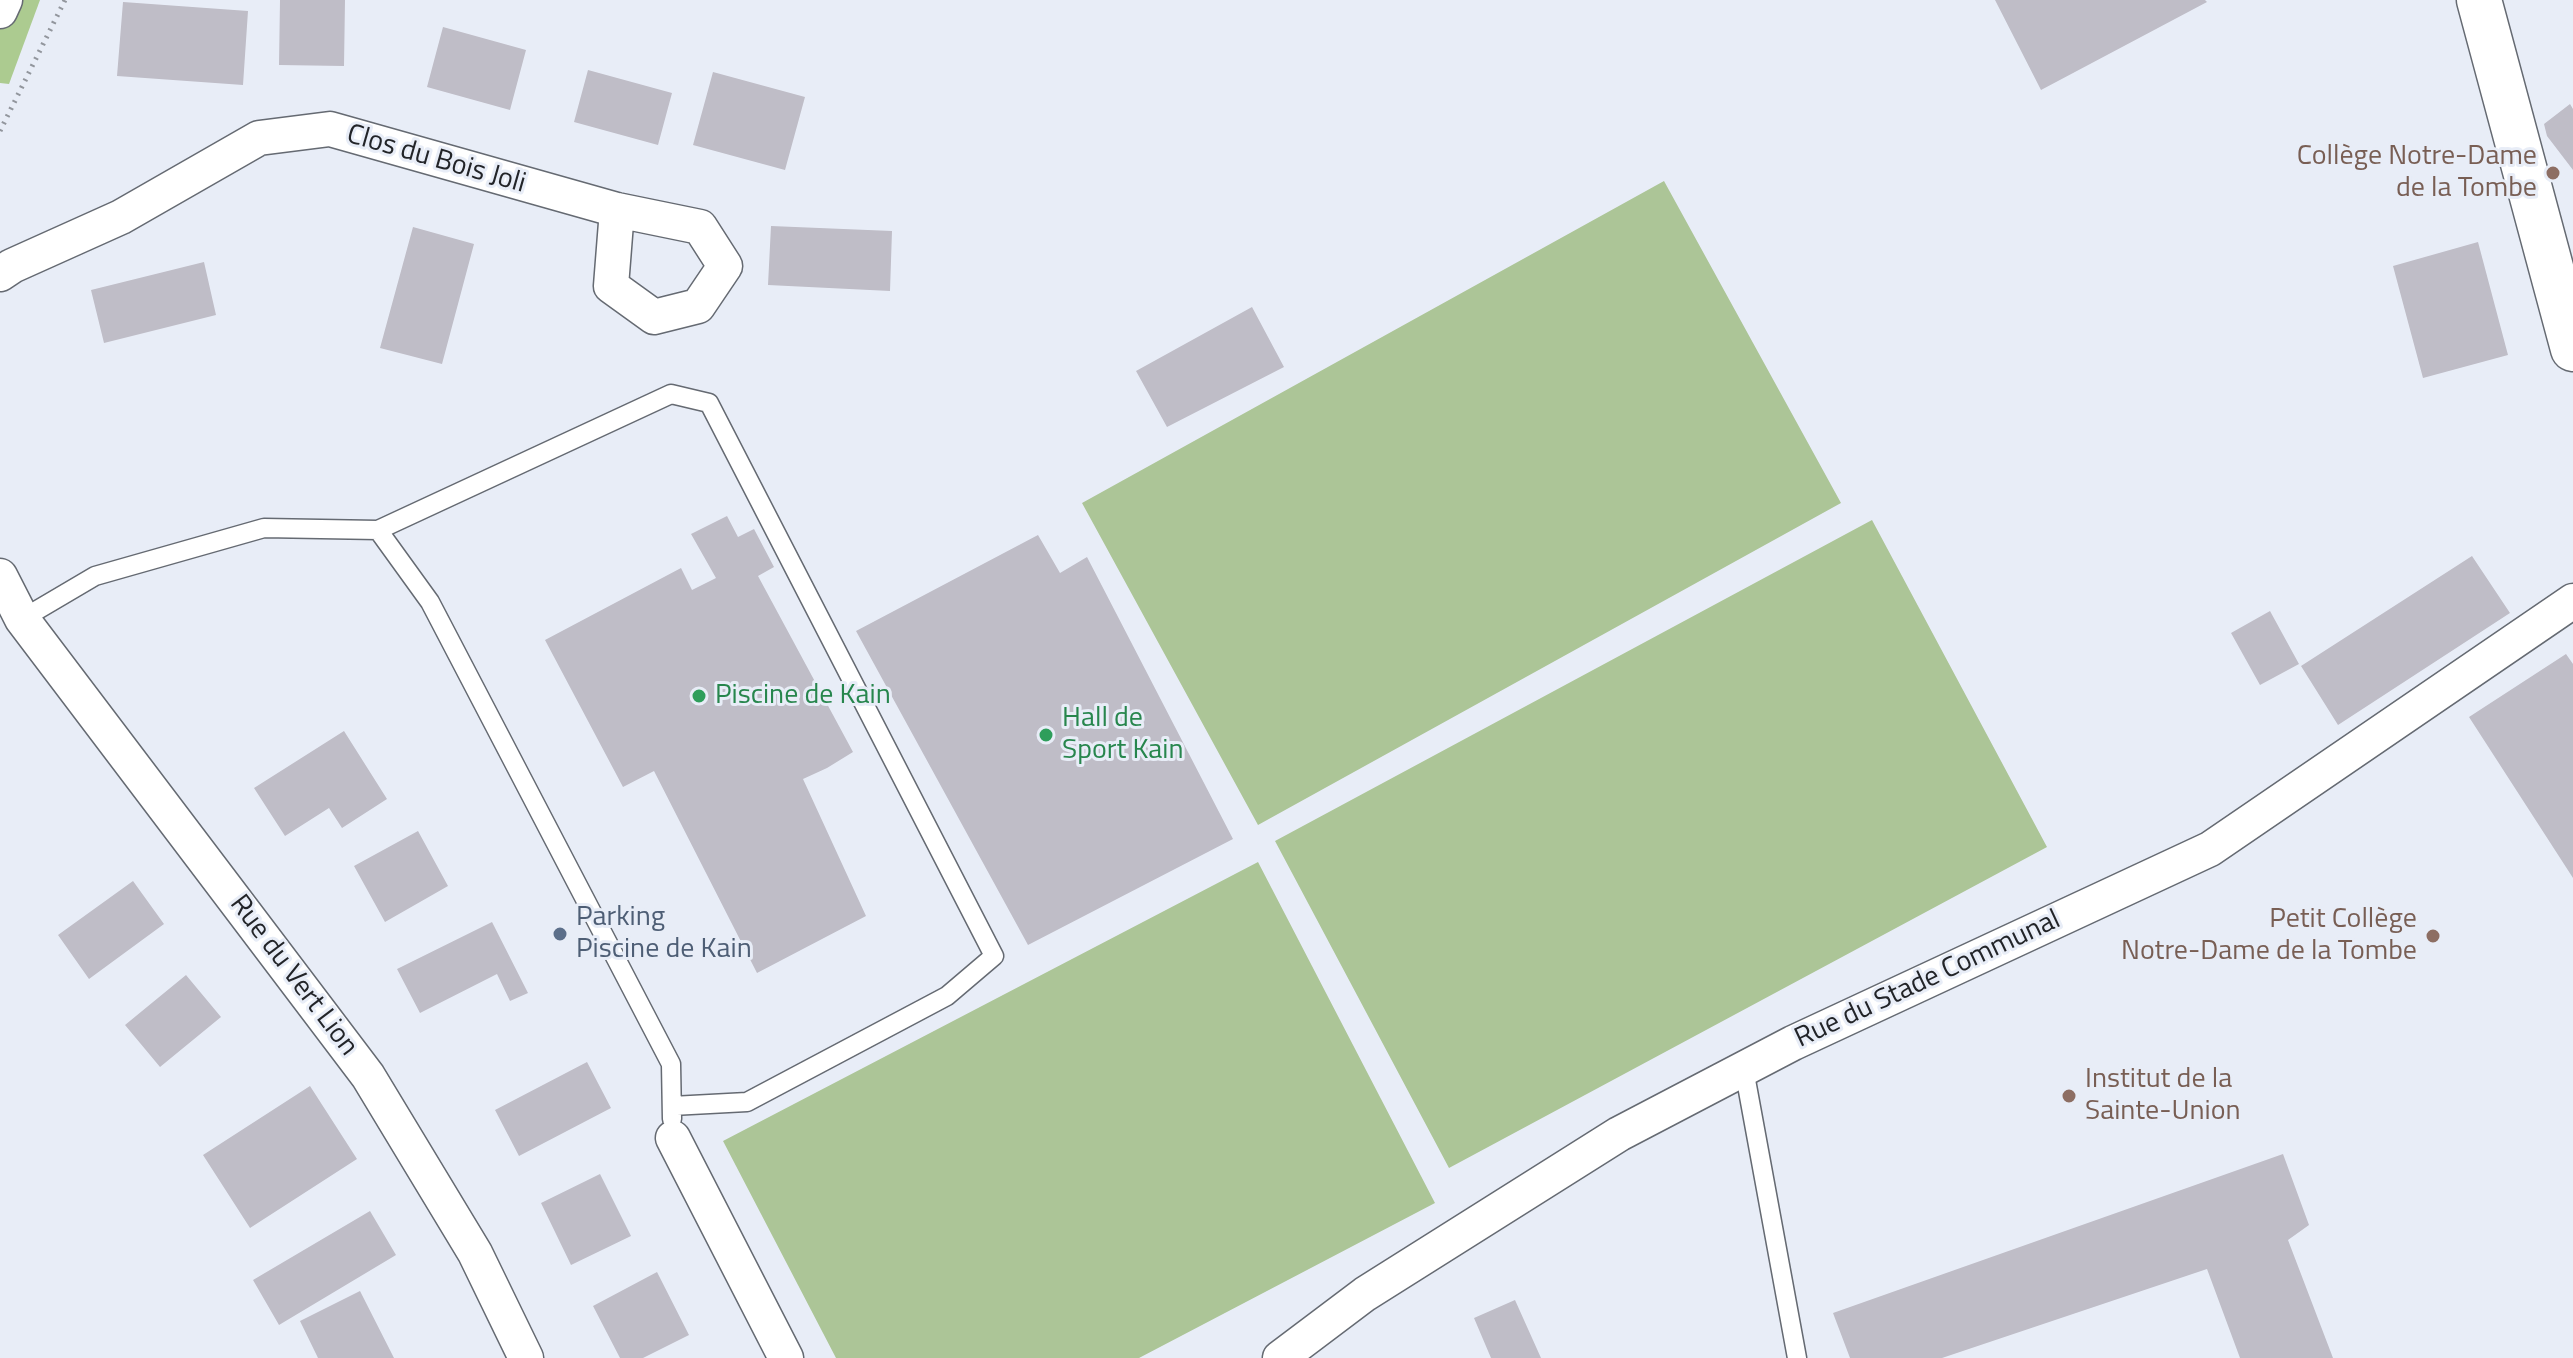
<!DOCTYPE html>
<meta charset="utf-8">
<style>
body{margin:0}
canvas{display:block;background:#e8edf7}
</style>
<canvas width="2573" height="1358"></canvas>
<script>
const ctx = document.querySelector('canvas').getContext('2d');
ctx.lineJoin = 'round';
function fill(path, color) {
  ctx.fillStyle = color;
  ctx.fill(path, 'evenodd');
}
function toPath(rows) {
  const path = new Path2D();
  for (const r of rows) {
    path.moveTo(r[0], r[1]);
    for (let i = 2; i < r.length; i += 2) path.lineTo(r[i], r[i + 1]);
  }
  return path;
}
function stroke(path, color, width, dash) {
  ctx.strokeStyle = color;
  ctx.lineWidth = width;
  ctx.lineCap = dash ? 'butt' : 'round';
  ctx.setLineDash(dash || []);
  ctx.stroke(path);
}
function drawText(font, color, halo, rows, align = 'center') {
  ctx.font = font + ' "Titillium Web",sans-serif';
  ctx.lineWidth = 6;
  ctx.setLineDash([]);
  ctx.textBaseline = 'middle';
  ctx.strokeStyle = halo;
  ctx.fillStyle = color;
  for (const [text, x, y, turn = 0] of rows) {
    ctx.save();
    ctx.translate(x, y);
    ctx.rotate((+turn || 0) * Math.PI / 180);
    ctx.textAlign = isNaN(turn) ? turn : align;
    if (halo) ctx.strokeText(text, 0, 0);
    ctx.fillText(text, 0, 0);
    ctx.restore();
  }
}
fill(toPath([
 [1664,181,1841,503,1258,825,1082,503],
 [1872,520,2047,847,1449,1168,1275,841],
 [1258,862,1435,1203,1139,1358,836,1358,723,1141]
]), '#acc597');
fill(toPath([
 [0,0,40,0,9,84,0,83]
]), '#accb90');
fill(toPath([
 [280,0,345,0,344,66,279,65],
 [1995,0,2205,0,2207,2,2041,90],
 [123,2,248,11,243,85,117,76],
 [443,27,526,50,510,110,427,87],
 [588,70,672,93,658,145,574,122],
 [713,72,805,97,785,170,693,145],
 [2570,104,2573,109,2573,170,2547,136,2544,124],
 [771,226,892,231,890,291,768,285],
 [413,227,474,244,442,364,380,348],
 [2478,242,2508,355,2423,378,2393,266],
 [204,262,216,315,104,343,91,290],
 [1252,307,1284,367,1167,427,1136,371],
 [727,516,738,537,754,529,774,567,758,576,853,752,827,768,803,779,866,916,757,973,654,771,623,787,545,640,681,568,692,590,716,578,691,534],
 [1038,535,1060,573,1087,557,1233,839,1028,945,856,631],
 [2472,556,2510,613,2338,725,2301,666],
 [2270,611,2299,664,2260,685,2231,633],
 [2566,654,2573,664,2573,878,2469,717],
 [344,731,387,799,342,828,329,808,285,836,254,788],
 [418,831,448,886,385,922,354,866],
 [133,881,164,924,89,979,58,935],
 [492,922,528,993,510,1001,497,974,420,1013,397,969],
 [186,975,221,1017,160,1067,125,1025],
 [587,1062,611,1108,519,1156,495,1110],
 [310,1086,357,1159,250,1228,203,1155],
 [2283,1154,2309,1225,2288,1240,2333,1358,2240,1358,2207,1269,1942,1358,1850,1358,1833,1313],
 [600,1174,631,1236,571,1265,541,1203],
 [370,1211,396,1255,279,1325,253,1280],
 [657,1272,689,1335,643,1358,620,1358,593,1306],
 [360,1291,394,1358,318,1358,300,1321],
 [1515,1300,1541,1358,1491,1358,1474,1318]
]), '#bfbdc7');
const lane = toPath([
 [378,530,671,394,709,403,994,956,947,996,747,1102,672,1106],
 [22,619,95,576,264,528,378,530,430,602,671,1064,672,1119],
 [1744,1069,1797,1358]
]);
const street = toPath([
 [0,11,5,0],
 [0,274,12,266,121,217,259,138,330,129,617,210,700,227,725,266,698,306,654,317,611,286,617,210],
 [0,576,22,619,368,1076,475,1253,526,1358],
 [673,1138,786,1358],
 [1280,1358,1365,1294,1619,1134,1793,1043,2210,849,2573,601]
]);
const secondary = toPath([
 [2479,0,2573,349]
]);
stroke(lane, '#656a72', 21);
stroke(street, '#656a72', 37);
stroke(secondary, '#656a72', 47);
stroke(toPath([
 [0,131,65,0]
]), '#92969d', 5, [2, 6]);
stroke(lane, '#fff', 18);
stroke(street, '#fff', 34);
stroke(secondary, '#fff', 44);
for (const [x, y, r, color] of [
 [2553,173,8,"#8d6e63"],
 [699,696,8,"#2e9e5b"],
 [1046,735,8,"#2e9e5b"],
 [560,934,8,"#5c6f8a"],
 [2433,936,8,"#8d6e63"],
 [2069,1096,8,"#8d6e63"]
]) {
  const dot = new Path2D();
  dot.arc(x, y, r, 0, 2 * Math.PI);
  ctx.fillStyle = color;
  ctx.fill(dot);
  stroke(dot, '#e8edf7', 3);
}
drawText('28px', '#785e54', '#e8edf7', [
 ["Collège Notre-Dame",2537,157],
 ["de la Tombe",2537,189],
 ["Petit Collège",2417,920],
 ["Notre-Dame de la Tombe",2417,952],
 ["Institut de la",2085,1080,"left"],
 ["Sainte-Union",2085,1112,"left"]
], 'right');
drawText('28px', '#222428', '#e8edf7', [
 ["Clos du Bois Joli",436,160,16],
 ["Rue du Vert Lion",293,976,53],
 ["Rue du Stade Communal",1928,980,-25]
]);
drawText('28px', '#27864d', '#e8edf7', [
 ["Piscine de Kain",715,696],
 ["Hall de",1062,719],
 ["Sport Kain",1062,751]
], 'left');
drawText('28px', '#4e5e75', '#e8edf7', [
 ["Parking",576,918],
 ["Piscine de Kain",576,950]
], 'left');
</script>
